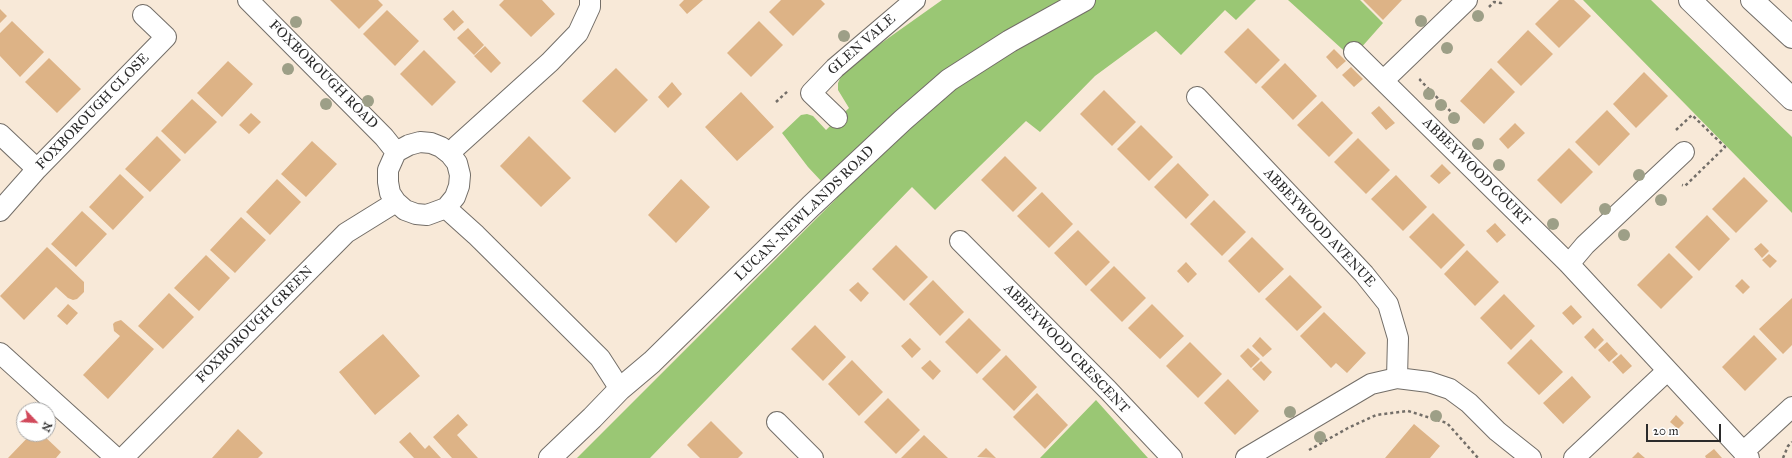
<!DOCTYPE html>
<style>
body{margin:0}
#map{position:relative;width:1792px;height:458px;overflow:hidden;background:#f8e9d8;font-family:"IM FELL Great Primer",serif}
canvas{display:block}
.north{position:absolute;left:16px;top:402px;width:40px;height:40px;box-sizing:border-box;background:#fff;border:1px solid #aaa;border-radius:50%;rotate:115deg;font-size:11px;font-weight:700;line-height:16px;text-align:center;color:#2b2b2b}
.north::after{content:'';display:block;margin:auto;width:14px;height:18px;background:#d1495b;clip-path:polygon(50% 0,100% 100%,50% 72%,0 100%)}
.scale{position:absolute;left:1646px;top:424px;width:75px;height:18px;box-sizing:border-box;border:2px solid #2b2b2b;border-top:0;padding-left:5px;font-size:12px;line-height:14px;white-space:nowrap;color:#2b2b2b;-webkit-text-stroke:3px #fff;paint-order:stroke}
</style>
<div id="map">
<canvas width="1792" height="458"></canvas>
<div class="north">N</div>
<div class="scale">20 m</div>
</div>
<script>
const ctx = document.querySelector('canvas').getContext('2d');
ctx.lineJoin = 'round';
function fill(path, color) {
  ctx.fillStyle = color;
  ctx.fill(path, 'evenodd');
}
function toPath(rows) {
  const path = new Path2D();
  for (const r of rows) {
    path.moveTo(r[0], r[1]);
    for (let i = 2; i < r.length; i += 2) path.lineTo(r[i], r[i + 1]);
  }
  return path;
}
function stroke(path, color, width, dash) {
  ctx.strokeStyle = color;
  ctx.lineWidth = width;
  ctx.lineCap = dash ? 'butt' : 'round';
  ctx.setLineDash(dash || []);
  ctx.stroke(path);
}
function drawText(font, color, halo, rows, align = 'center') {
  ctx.font = font + ' "IM FELL Great Primer",serif';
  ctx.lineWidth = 3.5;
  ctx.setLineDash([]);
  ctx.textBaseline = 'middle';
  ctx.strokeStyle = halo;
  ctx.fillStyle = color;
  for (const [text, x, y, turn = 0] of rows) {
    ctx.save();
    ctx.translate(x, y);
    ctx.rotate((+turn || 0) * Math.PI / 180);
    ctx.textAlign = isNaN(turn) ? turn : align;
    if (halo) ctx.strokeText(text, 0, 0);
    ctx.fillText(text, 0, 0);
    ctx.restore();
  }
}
fill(toPath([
 [942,0,1256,0,1236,20,1225,10,1181,55,1156,31,1095,76,1040,132,1026,121,935,210,912,187,650,458,577,458,837,198,808,167,782,133,801,115,807,114,813,116,826,130,849,108,838,90,838,83,842,74,880,44],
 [1288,0,1360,0,1383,23,1352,58],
 [1583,0,1651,0,1792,137,1792,213],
 [1096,400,1148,458,1040,458]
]), '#9ac774');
fill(toPath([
 [330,0,378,0,383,5,359,29],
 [504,0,542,0,555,14,531,37,499,5],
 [684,0,703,0,687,14,679,5],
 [781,0,821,0,825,4,793,36,769,12],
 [1363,0,1402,0,1383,20],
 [1559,0,1574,0,1591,16,1559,48,1535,24],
 [0,9,7,16,0,23],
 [387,10,419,41,395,66,363,34],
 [453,10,464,22,454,31,443,19],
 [12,21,44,52,20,77,0,56,0,33],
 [759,21,783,45,751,77,727,53],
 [468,28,484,45,474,55,457,38],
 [1248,28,1280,60,1256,84,1224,52],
 [1528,30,1553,54,1521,86,1497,62],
 [485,46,501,63,491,73,474,56],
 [1334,49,1346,61,1337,69,1326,57],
 [424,50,456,82,432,106,400,74],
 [49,58,81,89,57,113,25,82],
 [228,61,253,84,222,117,197,93],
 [1285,63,1317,96,1293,120,1261,87],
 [1351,67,1363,79,1354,87,1342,75],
 [616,68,648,100,615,133,582,101],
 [1491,68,1515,92,1484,124,1460,101],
 [1644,72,1668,96,1636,128,1613,104],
 [672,82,682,94,668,108,658,97],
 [1104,90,1136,122,1112,146,1080,114],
 [741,92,774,127,737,161,705,127],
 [192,99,217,122,185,154,161,131],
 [1322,101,1353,133,1329,157,1297,125],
 [1379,106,1395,123,1386,130,1371,113],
 [1607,110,1630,134,1599,166,1575,142],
 [251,113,261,122,249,134,239,125],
 [1515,123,1525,133,1508,149,1499,139],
 [1141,125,1173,157,1149,181,1117,149],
 [157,136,181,160,150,192,125,169],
 [529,136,571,178,541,207,500,166],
 [1358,138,1390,170,1366,194,1334,162],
 [312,141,337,164,306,197,281,174],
 [1569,148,1593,172,1561,204,1537,180],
 [1005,156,1037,188,1013,212,981,180],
 [1178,163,1209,195,1186,219,1154,187],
 [1442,164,1451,173,1439,184,1430,176],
 [120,174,144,197,113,230,89,207],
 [1396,175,1427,207,1403,231,1371,199],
 [1744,177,1768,201,1736,233,1712,209],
 [277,179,301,202,270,235,246,212],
 [681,179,710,207,676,243,648,215],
 [1042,192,1073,224,1049,248,1017,216],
 [1214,200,1246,232,1222,256,1190,224],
 [82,211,107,234,76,267,51,244],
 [1433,213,1465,245,1441,269,1409,237],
 [1707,215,1730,239,1699,271,1675,247],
 [241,217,266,240,235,273,210,250],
 [1495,223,1506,235,1497,243,1486,231],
 [1078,230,1110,262,1086,286,1054,253],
 [1252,237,1284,269,1259,293,1228,261],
 [1761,243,1769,251,1762,258,1754,249],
 [896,245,928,277,904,301,872,269],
 [47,247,84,282,84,292,77,299,73,300,68,298,56,287,24,320,0,296],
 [1467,250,1499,282,1475,306,1444,274],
 [1669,253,1693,277,1661,309,1637,285],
 [1769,254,1777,261,1770,268,1762,260],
 [206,255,230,278,199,311,174,288],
 [1186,262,1197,274,1188,283,1177,271],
 [1114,266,1146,298,1122,322,1090,290],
 [1290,275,1322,307,1297,331,1265,299],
 [1742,279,1750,287,1743,294,1735,286],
 [933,280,964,312,940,336,909,304],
 [858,282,869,293,861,302,849,290],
 [169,293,194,317,163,349,138,326],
 [1504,294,1535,326,1511,350,1480,318],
 [1792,298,1792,345,1783,354,1759,329],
 [68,304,78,313,67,325,57,316],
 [1152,304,1184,336,1160,359,1128,328],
 [1571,305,1582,317,1573,325,1562,313],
 [1324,312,1366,353,1347,373,1336,363,1331,368,1300,336],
 [969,318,1001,350,977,374,945,342],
 [121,320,154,349,108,399,83,375,120,336,114,331,113,324,115,322],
 [815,325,846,357,823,381,791,349],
 [1593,328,1604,340,1595,349,1584,337],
 [383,334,420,376,375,415,339,372],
 [1754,335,1777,359,1745,391,1722,367],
 [1260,337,1272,349,1263,357,1252,346],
 [910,338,921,349,912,358,901,346],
 [1531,339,1563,372,1539,395,1507,363],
 [1190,342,1222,374,1198,398,1166,366],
 [1607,342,1618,354,1609,362,1598,350],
 [1248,348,1260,359,1251,368,1240,356],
 [1621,354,1632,366,1623,374,1612,362],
 [1006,355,1037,387,1014,411,982,379],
 [852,360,883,392,859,416,828,384],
 [930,360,941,371,933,380,921,368],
 [1261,361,1272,372,1264,381,1252,369],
 [1572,376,1591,397,1563,424,1543,403],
 [1228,379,1259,411,1235,435,1204,403],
 [1037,393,1068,425,1045,449,1013,417],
 [888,398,920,430,896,454,864,422],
 [458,414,468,425,457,435,478,458,452,458,433,437],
 [1676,415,1684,423,1678,429,1670,422],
 [711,421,743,453,738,458,700,458,687,445],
 [1414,424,1440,446,1430,458,1385,458],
 [238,429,263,453,258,458,212,458],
 [410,432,425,449,429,445,441,458,414,458,399,442],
 [31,434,42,434,61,452,56,458,8,458],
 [924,435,948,458,901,458],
 [986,448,996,458,977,457],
 [1714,449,1722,458,1706,458,1705,456],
 [1638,452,1645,458,1632,458]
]), '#ddb386');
const minor = toPath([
 [248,0,384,137,396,152],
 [1354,52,1569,264,1749,458],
 [1384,80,1467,0],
 [1197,97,1333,241,1364,274,1388,304,1398,338,1397,378],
 [837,118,811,93,835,68,915,0],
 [0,134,37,169],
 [420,142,431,143,441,147,450,154,457,163,460,175,459,186,455,197,446,208,427,215,416,214,405,210,396,202,390,193,388,182,388,170,396,152,409,145,420,142],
 [450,154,457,146,550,62,578,33,590,7,590,0],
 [446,208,476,235,600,358,620,389],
 [0,211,37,169,166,37,143,15],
 [960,241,1108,390,1172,458],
 [1569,264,1585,245,1684,152],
 [0,353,116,458],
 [777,422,813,458],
 [1743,452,1792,407],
 [123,458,346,233,396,202],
 [1246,458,1371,384,1397,378,1429,382,1450,389,1469,403,1497,431,1531,458],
 [1574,458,1667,371]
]);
const tertiary = toPath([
 [550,458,592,418,620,389,652,362,811,206,903,120,949,80,1010,41,1084,0]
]);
const secondary = toPath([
 [1690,0,1792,99],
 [1752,0,1792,37]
]);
stroke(minor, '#736e68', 22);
stroke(tertiary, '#736e68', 24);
stroke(secondary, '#736e68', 24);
stroke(toPath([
 [1489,7,1494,2,1501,3,1503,0],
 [1421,79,1420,80,1456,117],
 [776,102,789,90],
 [1676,130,1692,115,1725,147,1685,186,1682,185],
 [1309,450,1348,428,1376,415,1408,411,1447,423,1478,458],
 [1783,458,1788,446,1792,442]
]), '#736e68', 2.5, [3, 3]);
stroke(minor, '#fff', 20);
stroke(tertiary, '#fff', 22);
stroke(secondary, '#fff', 22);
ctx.fillStyle = '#9d9f87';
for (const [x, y] of [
 [1478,16],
 [1421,21],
 [296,22],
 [844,36],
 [1447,48],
 [288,69],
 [1429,94],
 [368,101],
 [326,104],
 [1441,105],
 [1454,118],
 [1478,144],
 [1499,165],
 [1639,175],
 [1661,200],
 [1605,209],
 [1553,224],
 [1624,235],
 [1290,412],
 [1436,416],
 [1320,437]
]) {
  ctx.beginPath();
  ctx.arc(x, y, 6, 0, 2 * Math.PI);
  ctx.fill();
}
drawText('14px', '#2b2b2b', '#fff', [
 ["GLEN VALE",862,45,-41],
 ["FOXBOROUGH ROAD",323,75,45],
 ["FOXBOROUGH CLOSE",93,112,-46],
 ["ABBEYWOOD COURT",1476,172,45],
 ["LUCAN-NEWLANDS ROAD",805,214,-44],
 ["ABBEYWOOD AVENUE",1319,228,47],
 ["FOXBOROUGH GREEN",255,325,-45],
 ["ABBEYWOOD CRESCENT",1066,349,46]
]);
</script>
